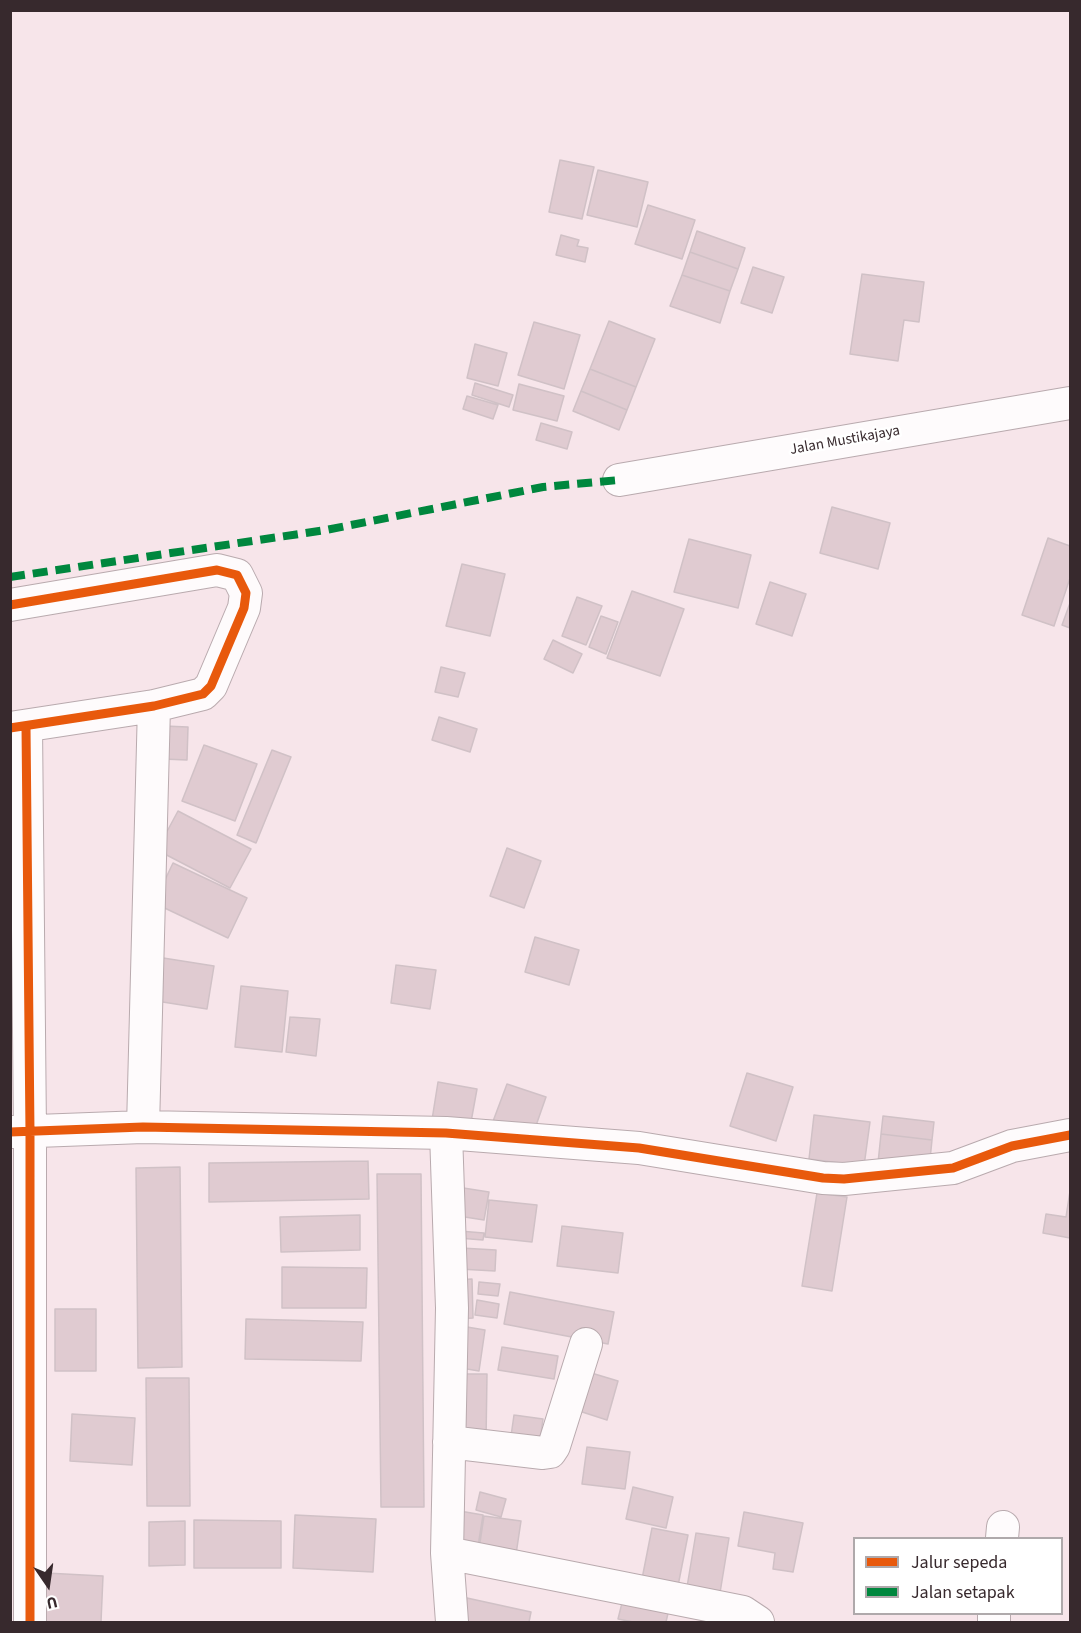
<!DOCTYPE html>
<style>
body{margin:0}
#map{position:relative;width:1081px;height:1633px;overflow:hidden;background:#f7e5ea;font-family:"Source Sans 3",sans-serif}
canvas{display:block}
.frame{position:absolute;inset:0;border:12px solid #37292d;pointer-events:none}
.legend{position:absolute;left:853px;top:1537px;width:210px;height:78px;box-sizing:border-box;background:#fff;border:2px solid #afa9ab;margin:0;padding:8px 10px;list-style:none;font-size:18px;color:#37292d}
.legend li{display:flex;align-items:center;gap:12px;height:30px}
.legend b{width:30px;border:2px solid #afa9ab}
.north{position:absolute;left:18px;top:1555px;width:60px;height:60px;-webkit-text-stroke:4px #fff;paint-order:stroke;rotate:167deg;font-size:16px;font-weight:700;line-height:24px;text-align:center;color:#37292d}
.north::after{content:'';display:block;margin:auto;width:21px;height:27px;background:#37292d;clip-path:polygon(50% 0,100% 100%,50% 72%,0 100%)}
</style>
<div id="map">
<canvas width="1081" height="1633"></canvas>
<div class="frame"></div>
<ul class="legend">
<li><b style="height:8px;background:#e8590c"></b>Jalur sepeda</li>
<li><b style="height:8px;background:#00873e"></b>Jalan setapak</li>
</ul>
<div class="north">U</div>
</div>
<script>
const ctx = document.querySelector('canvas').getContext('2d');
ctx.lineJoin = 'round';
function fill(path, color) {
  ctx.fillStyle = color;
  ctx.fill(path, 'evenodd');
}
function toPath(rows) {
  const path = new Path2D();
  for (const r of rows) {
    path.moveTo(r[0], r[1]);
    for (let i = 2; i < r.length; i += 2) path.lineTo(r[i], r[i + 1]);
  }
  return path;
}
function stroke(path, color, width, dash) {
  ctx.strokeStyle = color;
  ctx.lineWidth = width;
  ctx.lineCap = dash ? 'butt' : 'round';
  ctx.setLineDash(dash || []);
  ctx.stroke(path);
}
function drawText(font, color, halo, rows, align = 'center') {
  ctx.font = font + ' "Source Sans 3",sans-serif';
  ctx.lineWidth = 5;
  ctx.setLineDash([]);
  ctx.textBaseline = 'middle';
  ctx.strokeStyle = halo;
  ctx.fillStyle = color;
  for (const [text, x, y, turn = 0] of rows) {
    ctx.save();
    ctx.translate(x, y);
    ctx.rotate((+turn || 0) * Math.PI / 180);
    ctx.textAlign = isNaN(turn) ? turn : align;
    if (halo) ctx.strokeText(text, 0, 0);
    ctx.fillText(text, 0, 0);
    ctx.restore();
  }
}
const building = toPath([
 [560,160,594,167,582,219,549,212,560,160],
 [598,170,648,182,637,227,587,215,598,170],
 [648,205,695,220,682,259,635,244,648,205],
 [697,231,745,248,738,269,690,252,697,231],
 [561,235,579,240,577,246,588,248,585,262,556,255,561,235],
 [690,252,738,269,730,291,682,275,690,252],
 [753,267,784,277,772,313,741,303,753,267],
 [862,274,924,282,919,322,904,320,898,361,850,354,862,274],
 [682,275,730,291,720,323,670,306,682,275],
 [609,321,655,339,636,387,590,369,609,321],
 [534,322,580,335,564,389,518,375,534,322],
 [475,344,507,353,498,386,467,378,475,344],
 [590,369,636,387,627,410,581,391,590,369],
 [475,383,513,395,509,407,472,395,475,383],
 [519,384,564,396,557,421,513,410,519,384],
 [581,391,627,410,619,430,573,411,581,391],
 [467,396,498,405,493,419,463,409,467,396],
 [541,423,572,432,567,449,536,440,541,423],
 [832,507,890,523,878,569,820,553,832,507],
 [1048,538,1070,546,1070,578,1054,626,1022,615,1048,538],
 [689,539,751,555,738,608,674,592,689,539],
 [462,564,505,574,490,636,446,626,462,564],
 [770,582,806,594,792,636,756,624,770,582],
 [632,591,684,609,660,676,607,658,632,591],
 [577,597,602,606,586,645,562,636,577,597],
 [1070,603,1070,628,1062,625,1070,603],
 [601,616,618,622,606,654,589,647,601,616],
 [553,640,582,654,573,673,544,659,553,640],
 [441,667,465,673,458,697,435,692,441,667],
 [439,717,477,729,470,752,432,740,439,717],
 [164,726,188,727,187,760,163,759,164,726],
 [204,745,257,764,235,821,182,801,204,745],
 [272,750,291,757,256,843,237,835,272,750],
 [178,811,251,849,230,888,157,850,178,811],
 [507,848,541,861,524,908,490,896,507,848],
 [173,863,247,898,228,938,154,903,173,863],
 [535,937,579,950,569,985,525,972,535,937],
 [157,957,214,966,207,1009,150,1000,157,957],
 [396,965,436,970,430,1009,391,1003,396,965],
 [241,986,288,991,282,1052,235,1047,241,986],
 [290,1017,320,1019,316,1056,286,1052,290,1017],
 [747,1073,793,1087,776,1141,730,1126,747,1073],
 [438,1082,477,1089,469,1133,431,1126,438,1082],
 [507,1084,546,1097,532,1137,492,1124,507,1084],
 [814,1115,870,1122,864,1166,809,1159,814,1115],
 [883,1116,934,1122,932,1140,881,1134,883,1116],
 [881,1134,932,1140,929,1169,878,1163,881,1134],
 [368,1161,369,1199,209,1202,209,1163,368,1161],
 [180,1167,182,1367,138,1368,136,1168,180,1167],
 [377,1174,421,1174,424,1507,381,1507,377,1174],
 [457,1187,489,1192,484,1220,452,1215,457,1187],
 [1070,1191,1070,1238,1043,1233,1046,1214,1066,1217,1070,1191],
 [817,1193,847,1197,832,1291,802,1286,817,1193],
 [489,1200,537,1205,532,1242,485,1237,489,1200],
 [360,1215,360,1250,281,1252,280,1217,360,1215],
 [562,1226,623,1233,618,1273,557,1266,562,1226],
 [459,1231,484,1233,483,1240,458,1238,459,1231],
 [461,1248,496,1250,495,1271,459,1269,461,1248],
 [282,1267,367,1268,366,1308,282,1308,282,1267],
 [472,1279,473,1318,455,1319,454,1280,472,1279],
 [479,1282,500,1284,498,1296,478,1294,479,1282],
 [510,1292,614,1312,608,1344,504,1324,510,1292],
 [477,1300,499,1304,497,1318,475,1315,477,1300],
 [55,1309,96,1309,96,1371,55,1371,55,1309],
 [246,1319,363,1322,361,1361,245,1359,246,1319],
 [467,1327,485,1330,479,1371,461,1368,467,1327],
 [502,1347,558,1356,554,1379,498,1370,502,1347],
 [588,1372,618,1381,607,1420,576,1410,588,1372],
 [464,1374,487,1374,486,1441,463,1440,464,1374],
 [146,1378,189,1378,190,1506,147,1506,146,1378],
 [72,1414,135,1418,132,1465,70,1461,72,1414],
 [514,1415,543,1419,539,1447,510,1443,514,1415],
 [587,1447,630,1452,625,1489,582,1484,587,1447],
 [633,1487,673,1497,666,1528,626,1519,633,1487],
 [480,1492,506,1499,501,1517,476,1510,480,1492],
 [454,1510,483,1515,478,1546,448,1540,454,1510],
 [744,1512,803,1523,793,1572,773,1569,775,1553,738,1546,744,1512],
 [295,1515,376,1519,373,1572,293,1568,295,1515],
 [484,1516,521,1521,515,1561,478,1556,484,1516],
 [194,1520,281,1521,281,1568,194,1568,194,1520],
 [185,1521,185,1565,149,1566,149,1522,185,1521],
 [652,1528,688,1535,677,1591,641,1584,652,1528],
 [696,1533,729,1538,718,1605,685,1599,696,1533],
 [46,1573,103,1576,101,1622,44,1622,46,1573],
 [467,1598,531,1612,529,1622,462,1622,467,1598],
 [623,1599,669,1609,666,1622,633,1622,618,1619,623,1599]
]);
fill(building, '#e0cbd1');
stroke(building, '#d0c1c6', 1.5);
const minor = toPath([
 [619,480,1070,403],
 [10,605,217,570,237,575,246,593,244,608,211,686,203,694,154,706,10,728],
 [26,726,30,1133,30,1622],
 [143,1127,154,706],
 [10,1132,143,1127,446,1133,639,1148,823,1178,844,1179,953,1168,1012,1146,1070,1135],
 [446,1133,452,1308,447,1553,452,1622],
 [449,1442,543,1453,550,1452,554,1446,586,1344],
 [1002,1538,1003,1527],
 [447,1553,743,1612,758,1622],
 [994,1622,994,1614]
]);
stroke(minor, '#b9aaae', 34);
stroke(minor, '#fefbfc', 32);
stroke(toPath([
 [10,577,326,530,543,487,619,480]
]), '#00873e', 8, [15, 8]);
stroke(toPath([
 [10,605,217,570,237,575,246,593,244,608,211,686,203,694,154,706,10,728],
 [26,726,30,1133,30,1622],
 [10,1132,143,1127,446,1133,639,1148,823,1178,844,1179,953,1168,1012,1146,1070,1135]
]), '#e8590c', 9);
drawText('15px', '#37292d', '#fff', [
 ["Jalan Mustikajaya",845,441,-10]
]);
</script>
